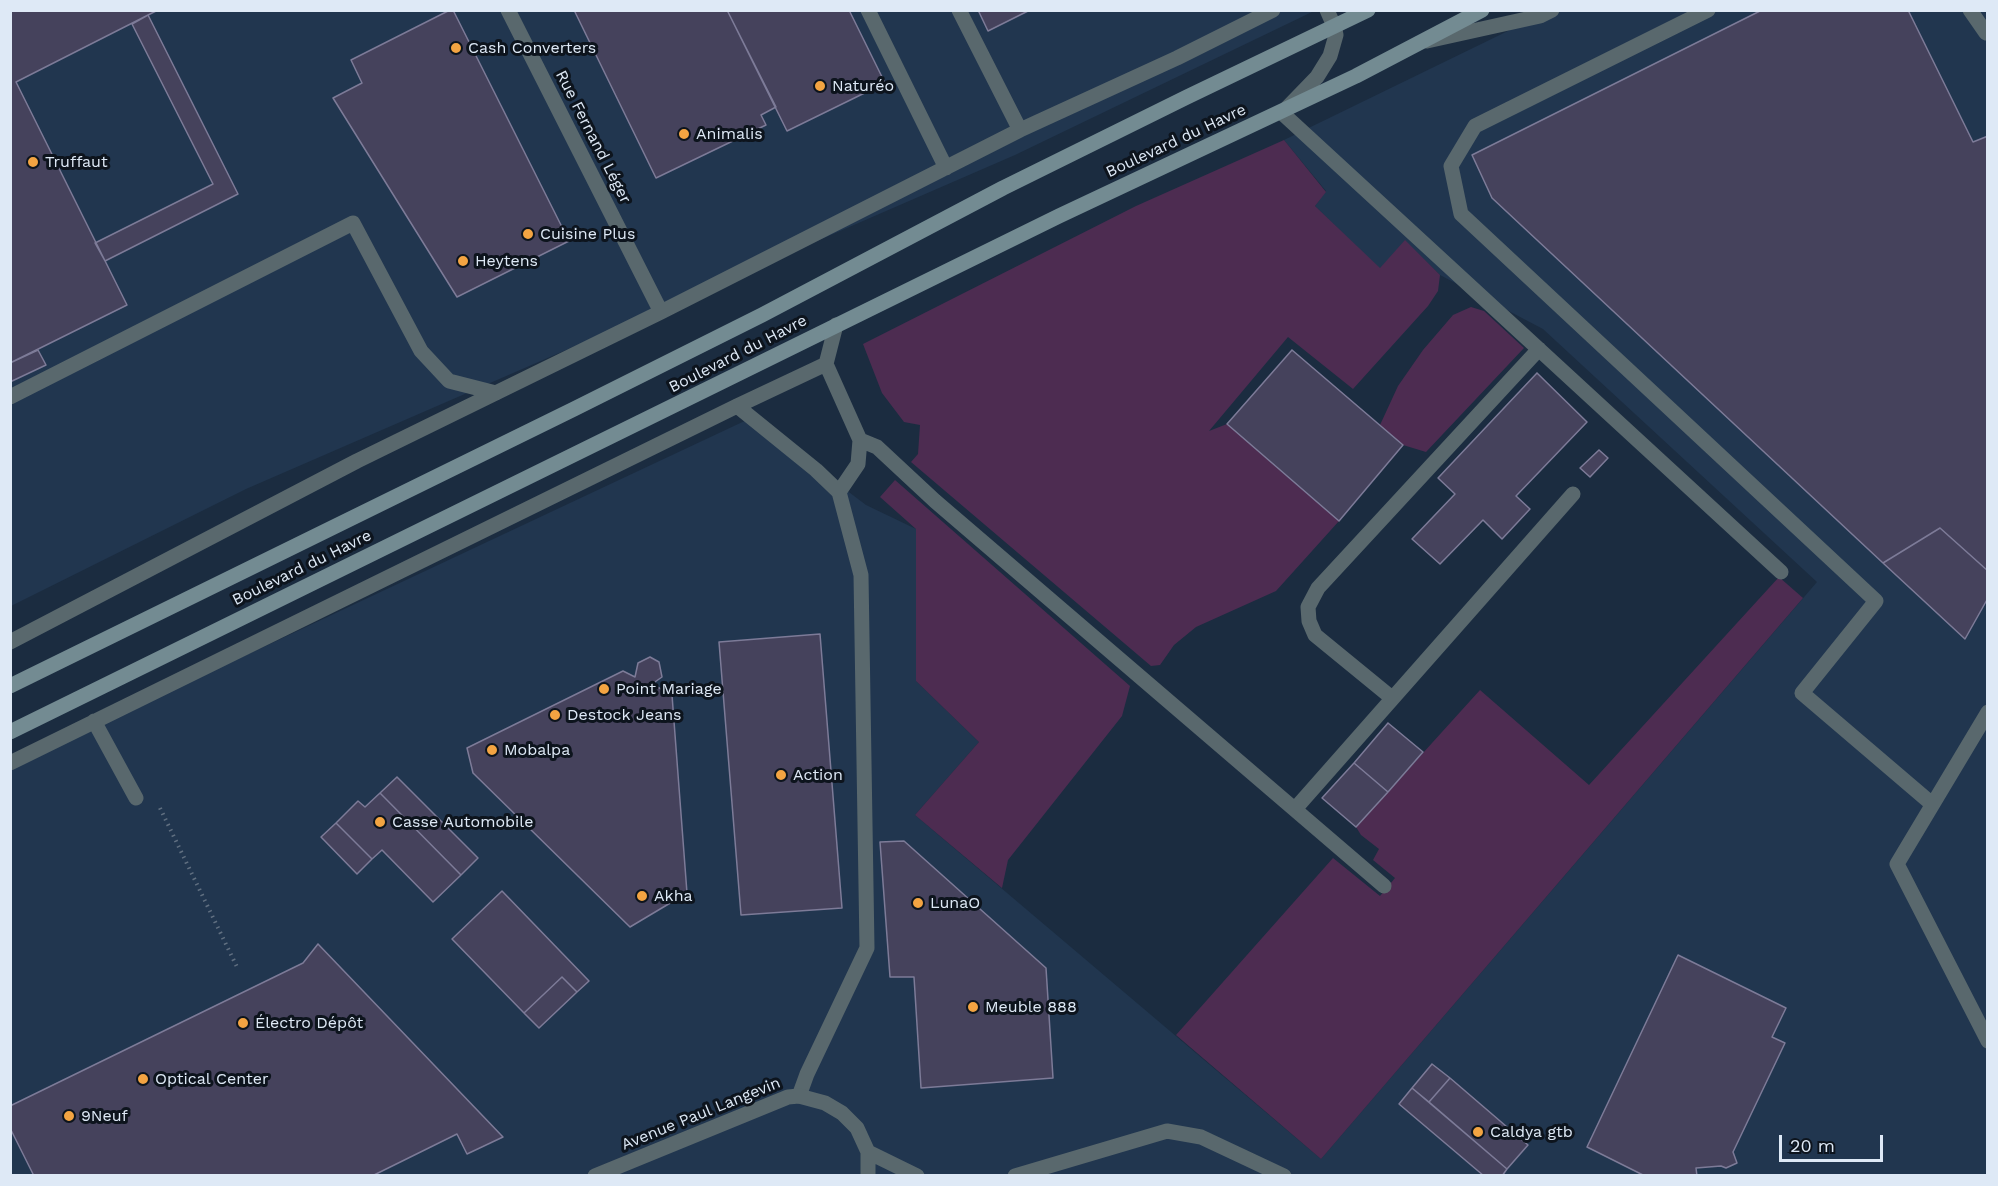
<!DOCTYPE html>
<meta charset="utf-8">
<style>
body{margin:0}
#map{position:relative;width:1998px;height:1186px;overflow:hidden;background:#1b2c40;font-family:"Work Sans",sans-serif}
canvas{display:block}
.frame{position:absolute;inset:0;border:12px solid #dee9f6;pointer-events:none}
.scale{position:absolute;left:1779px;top:1135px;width:104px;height:27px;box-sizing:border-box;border:3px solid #dee9f6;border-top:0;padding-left:8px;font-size:18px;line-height:21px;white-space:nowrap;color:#dee9f6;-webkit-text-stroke:4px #0d141d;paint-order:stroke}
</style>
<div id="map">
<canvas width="1998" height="1186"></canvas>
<div class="frame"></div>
<div class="scale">20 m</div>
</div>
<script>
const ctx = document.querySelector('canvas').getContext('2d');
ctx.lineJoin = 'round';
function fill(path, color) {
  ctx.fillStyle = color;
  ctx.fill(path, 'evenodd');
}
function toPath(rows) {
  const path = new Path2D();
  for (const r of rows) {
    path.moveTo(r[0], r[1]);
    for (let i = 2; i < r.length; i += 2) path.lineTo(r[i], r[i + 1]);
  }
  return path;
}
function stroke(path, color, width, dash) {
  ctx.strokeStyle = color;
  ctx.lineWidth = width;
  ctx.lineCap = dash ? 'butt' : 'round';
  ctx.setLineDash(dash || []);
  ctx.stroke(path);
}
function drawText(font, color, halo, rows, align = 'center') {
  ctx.font = font + ' "Work Sans",sans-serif';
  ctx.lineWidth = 6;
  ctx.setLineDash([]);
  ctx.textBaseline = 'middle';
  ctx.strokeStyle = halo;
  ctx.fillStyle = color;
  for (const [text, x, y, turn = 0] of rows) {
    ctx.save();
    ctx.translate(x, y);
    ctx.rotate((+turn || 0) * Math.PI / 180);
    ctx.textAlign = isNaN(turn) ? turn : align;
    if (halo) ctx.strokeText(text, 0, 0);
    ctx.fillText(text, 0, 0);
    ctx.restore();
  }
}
fill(toPath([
 [11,11,1314,11,1015,155,246,489,11,606],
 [1549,11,1987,11,1987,1175,11,1175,10,766,751,418,866,505,916,529,916,681,979,742,915,815,1321,1159,1817,582,1543,329,1440,275,1405,241,1380,269,1315,206,1326,191,1284,140]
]), '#21364f');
fill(toPath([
 [1284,140,1326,192,1315,206,1380,268,1405,240,1440,275,1438,291,1428,306,1353,389,1288,337,1209,431,1227,424,1339,521,1276,591,1196,627,1174,645,1160,665,1151,666,911,462,918,454,920,425,904,422,882,393,863,344,1136,206],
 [1471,307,1484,311,1524,348,1426,452,1403,445,1380,425,1398,386,1423,350,1453,315],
 [895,480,1130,686,1122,716,1008,860,1002,888,915,815,979,742,916,681,916,529,880,497],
 [1779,577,1803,598,1321,1159,1176,1035,1333,858,1380,896,1395,878,1373,860,1379,849,1361,835,1356,827,1480,690,1589,785]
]), '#4d2c51');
const building = toPath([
 [10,10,158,10,16,82,127,305,10,363,10,10],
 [450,10,453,10,569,241,457,297,333,98,362,83,351,60,450,10],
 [574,10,727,10,776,107,761,115,766,125,656,178,574,10],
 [727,10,849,10,885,83,787,131,727,10],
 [978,10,1030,10,988,31,978,10],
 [1762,10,1908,10,1973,142,1988,136,1988,571,1940,528,1883,563,1492,198,1472,155,1762,10],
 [148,15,238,194,105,261,95,243,213,184,132,24,148,15],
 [38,350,46,365,10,382,10,363,38,350],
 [1292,350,1403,445,1339,521,1227,424,1292,350],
 [1537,373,1587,422,1516,496,1530,509,1502,539,1483,520,1440,564,1412,539,1455,494,1438,478,1537,373],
 [1599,450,1608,458,1590,477,1580,468,1599,450],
 [1940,528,1988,571,1988,598,1965,639,1883,563,1940,528],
 [820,634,842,908,741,915,719,642,820,634],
 [650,657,659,662,662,677,652,684,672,695,687,893,630,927,473,773,467,748,623,671,635,677,638,663,650,657],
 [1388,723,1423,752,1388,792,1354,763,1388,723],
 [1354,763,1388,792,1356,827,1322,798,1354,763],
 [397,777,478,858,461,875,380,793,397,777],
 [380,793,461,875,433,902,382,850,372,859,336,823,358,801,365,807,380,793],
 [336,823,372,859,357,874,321,837,336,823],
 [904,841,1046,968,1053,1078,921,1088,914,977,890,977,880,842,904,841],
 [502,891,589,981,577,992,562,977,524,1013,452,939,502,891],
 [318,944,503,1137,467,1154,457,1134,372,1176,34,1176,10,1128,10,1106,303,963,318,944],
 [1678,955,1786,1008,1772,1037,1785,1043,1733,1152,1737,1163,1726,1168,1721,1166,1696,1168,1697,1176,1645,1176,1587,1147,1678,955],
 [562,977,577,992,539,1028,524,1013,562,977],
 [1432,1064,1450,1078,1429,1102,1412,1088,1432,1064],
 [1450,1078,1528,1145,1507,1169,1429,1102,1450,1078],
 [1412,1088,1507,1169,1502,1176,1484,1176,1399,1104,1412,1088]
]);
fill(building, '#45425c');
stroke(building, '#7d7b98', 1.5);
stroke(toPath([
 [160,808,237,967]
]), '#606f80', 4, [1.5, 4.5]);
stroke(toPath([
 [508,10,661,312],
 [868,10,946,168],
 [959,10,1020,130],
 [1708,10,1475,126,1451,166,1461,214,1876,601,1802,693,1932,804],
 [1970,10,1986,33],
 [1427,41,1540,16,1552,10],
 [1287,108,1317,77,1330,56,1336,35,1334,26,1327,10],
 [1281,112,1781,572],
 [10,397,353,223,421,351,449,381,496,393],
 [737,406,816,470,839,492,858,464,860,440,826,364,836,325],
 [860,440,877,447,935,501,1384,886],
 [10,642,357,461,661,312,1020,130,1177,58,1273,10],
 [1392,698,1315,635,1309,621,1308,607,1318,588,1539,349],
 [1988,712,1897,864,1988,1041],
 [94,721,136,798],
 [10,763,737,406,826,364],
 [1295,809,1573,494],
 [799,1096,807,1074,867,948,861,575,839,492]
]), '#59686d', 15);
stroke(toPath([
 [868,1152,917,1176],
 [595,1176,788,1097,799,1096,825,1103,842,1113,857,1128,868,1152,868,1176],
 [1015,1176,1167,1131,1201,1137,1284,1176]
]), '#59686d', 15);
stroke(toPath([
 [10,686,574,409,762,315,1003,188,1187,97,1368,10],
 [10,732,1059,216,1356,76,1482,10]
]), '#738b92', 15);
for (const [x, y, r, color] of [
 [456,48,6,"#f3a442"],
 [820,86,6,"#f3a442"],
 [684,134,6,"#f3a442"],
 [33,162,6,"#f3a442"],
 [528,234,6,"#f3a442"],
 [463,261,6,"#f3a442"],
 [604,689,6,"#f3a442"],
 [555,715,6,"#f3a442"],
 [492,750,6,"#f3a442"],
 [781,775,6,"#f3a442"],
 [380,822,6,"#f3a442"],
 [642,896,6,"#f3a442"],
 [918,903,6,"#f3a442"],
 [973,1007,6,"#f3a442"],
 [243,1023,6,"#f3a442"],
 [143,1079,6,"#f3a442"],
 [69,1116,6,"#f3a442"],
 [1478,1132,6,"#f3a442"]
]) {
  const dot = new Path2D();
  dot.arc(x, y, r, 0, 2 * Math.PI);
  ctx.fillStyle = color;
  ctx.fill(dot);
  stroke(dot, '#0d141d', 2);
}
drawText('16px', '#dee9f6', '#0d141d', [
 ["Cash Converters",468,48],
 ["Naturéo",832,86],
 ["Animalis",696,134],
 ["Truffaut",45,162],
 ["Cuisine Plus",540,234],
 ["Heytens",475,261],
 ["Point Mariage",616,689],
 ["Destock Jeans",567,715],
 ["Mobalpa",504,750],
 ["Action",793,775],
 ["Casse Automobile",392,822],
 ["Akha",654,896],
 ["LunaO",930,903],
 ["Meuble 888",985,1007],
 ["Électro Dépôt",255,1023],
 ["Optical Center",155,1079],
 ["9Neuf",81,1116],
 ["Caldya gtb",1490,1132]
], 'left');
drawText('16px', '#dee9f6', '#0d141d', [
 ["Rue Fernand Léger",593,137,63],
 ["Boulevard du Havre",1176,141,-25],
 ["Boulevard du Havre",738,354,-27],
 ["Boulevard du Havre",302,568,-26],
 ["Avenue Paul Langevin",701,1114,-22]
]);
</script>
